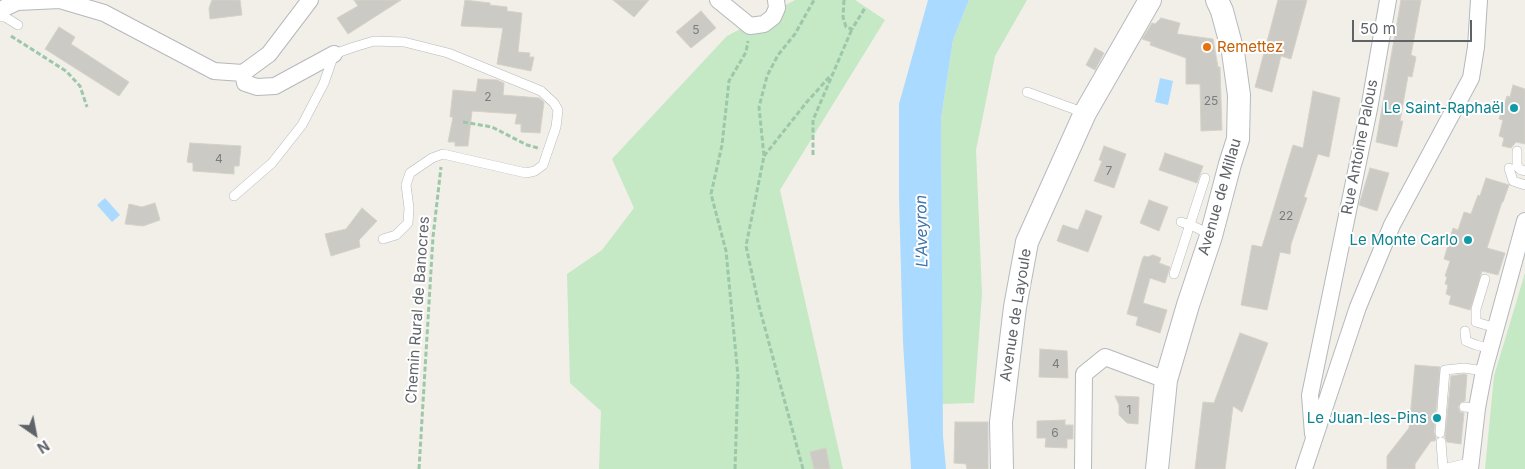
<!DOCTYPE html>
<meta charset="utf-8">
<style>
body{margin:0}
#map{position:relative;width:1525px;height:469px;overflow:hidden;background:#f1efe8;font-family:Inter,sans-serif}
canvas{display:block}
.north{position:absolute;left:10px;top:409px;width:50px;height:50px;-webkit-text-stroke:4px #fff;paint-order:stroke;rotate:147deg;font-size:14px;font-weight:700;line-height:20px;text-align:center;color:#5f6368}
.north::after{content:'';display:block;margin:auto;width:18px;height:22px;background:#5f6368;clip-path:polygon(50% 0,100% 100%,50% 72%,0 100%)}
.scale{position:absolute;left:1352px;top:20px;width:120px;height:22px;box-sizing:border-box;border:2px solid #5f6368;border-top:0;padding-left:6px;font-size:15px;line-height:18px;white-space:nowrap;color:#5f6368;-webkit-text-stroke:4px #fff;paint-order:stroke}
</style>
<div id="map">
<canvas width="1525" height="469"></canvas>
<div class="north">N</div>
<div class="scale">50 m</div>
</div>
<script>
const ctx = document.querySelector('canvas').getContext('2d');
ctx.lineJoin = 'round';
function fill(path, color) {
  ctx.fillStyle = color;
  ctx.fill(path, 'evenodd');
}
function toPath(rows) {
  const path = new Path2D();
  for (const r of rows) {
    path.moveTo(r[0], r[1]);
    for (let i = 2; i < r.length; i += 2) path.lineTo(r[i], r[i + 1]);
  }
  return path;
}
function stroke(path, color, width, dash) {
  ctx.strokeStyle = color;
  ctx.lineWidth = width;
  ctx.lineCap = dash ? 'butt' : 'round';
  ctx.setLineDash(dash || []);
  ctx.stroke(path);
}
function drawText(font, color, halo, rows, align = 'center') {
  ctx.font = font + ' Inter,sans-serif';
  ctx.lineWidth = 4;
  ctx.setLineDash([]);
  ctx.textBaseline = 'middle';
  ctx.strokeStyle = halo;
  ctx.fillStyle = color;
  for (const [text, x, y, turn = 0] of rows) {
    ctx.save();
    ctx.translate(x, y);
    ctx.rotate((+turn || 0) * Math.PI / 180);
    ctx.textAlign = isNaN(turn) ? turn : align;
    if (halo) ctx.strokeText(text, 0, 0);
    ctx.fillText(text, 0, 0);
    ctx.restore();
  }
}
fill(toPath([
 [795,0,855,0,885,20,780,190,843,469,599,469,601,411,570,383,567,274,602,250,634,208,612,159,727,36],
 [969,0,1027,0,995,56,976,150,982,294,974,403,942,404,941,119,953,40],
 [1525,273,1525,469,1485,469,1494,376]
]), '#c5e8c5');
fill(toPath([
 [928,0,969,0,953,40,941,119,943,436,946,469,911,469,903,342,899,198,899,104],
 [1160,78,1173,81,1168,105,1155,102],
 [105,198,120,215,112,222,97,205]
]), '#aadaff');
const building = toPath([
 [212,0,240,0,242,15,210,19,209,8,212,0],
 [354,0,401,0,348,34,337,18,358,6,354,0],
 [465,0,490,3,490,5,507,7,507,11,522,13,518,52,530,53,529,57,534,57,531,71,497,64,503,28,461,26,465,0],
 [613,0,649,0,634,17,613,0],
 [1278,0,1307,0,1291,59,1281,56,1272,92,1255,87,1278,0],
 [1401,0,1421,0,1411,55,1416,57,1412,77,1408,76,1400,121,1403,121,1397,147,1376,142,1401,0],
 [701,11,716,28,691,48,676,32,701,11],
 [1161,18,1180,23,1177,34,1213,39,1218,67,1220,67,1222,130,1201,131,1200,84,1186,84,1186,58,1150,45,1151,42,1142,39,1152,23,1155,24,1161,18],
 [59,27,75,37,71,44,129,82,119,96,45,49,59,27],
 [1095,48,1104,53,1095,70,1086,65,1095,48],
 [478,79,497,80,504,83,503,95,539,98,544,102,540,133,521,132,521,124,515,124,517,114,472,111,468,146,455,146,455,142,448,142,453,117,450,117,453,90,476,92,478,79],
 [1513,85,1525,89,1525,144,1516,142,1511,148,1502,146,1504,138,1499,136,1503,120,1499,119,1507,96,1510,97,1513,85],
 [1313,91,1340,98,1329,157,1318,154,1304,197,1307,198,1291,244,1290,254,1280,252,1267,310,1241,305,1252,245,1262,247,1293,145,1303,148,1313,91],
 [190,143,241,146,239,166,234,166,234,174,193,171,193,163,187,162,190,143],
 [1104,146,1126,154,1114,188,1094,181,1102,161,1099,160,1104,146],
 [1165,153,1203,166,1197,183,1159,170,1165,153],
 [1370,168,1389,173,1377,211,1359,205,1370,168],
 [1486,178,1509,185,1503,202,1502,202,1487,248,1505,253,1498,275,1482,271,1470,310,1449,304,1451,296,1446,294,1448,285,1445,284,1447,277,1445,276,1450,261,1444,259,1453,228,1458,230,1464,212,1471,214,1478,195,1480,196,1486,178],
 [1149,200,1168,207,1159,231,1140,223,1149,200],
 [155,203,160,220,143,226,125,224,129,204,142,207,155,203],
 [362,208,377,221,359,240,360,247,331,256,325,234,346,229,362,208],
 [1086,210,1102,216,1088,252,1057,241,1063,225,1078,230,1086,210],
 [1153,255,1161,258,1159,263,1170,267,1165,283,1150,278,1143,303,1167,310,1160,333,1136,325,1138,317,1127,314,1142,260,1144,256,1148,257,1153,255],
 [1240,333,1268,343,1242,412,1233,406,1225,469,1195,469,1203,402,1214,403,1240,333],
 [1040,349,1067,351,1068,378,1039,377,1040,349],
 [1415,365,1440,367,1434,432,1436,438,1435,441,1431,441,1415,464,1415,469,1387,469,1387,456,1409,428,1415,365],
 [1464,374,1467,375,1465,401,1461,402,1458,407,1460,412,1464,413,1461,444,1447,442,1445,437,1451,376,1464,374],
 [1115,396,1139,397,1138,424,1127,423,1119,415,1119,405,1115,396],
 [1065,420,1065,425,1073,425,1073,439,1067,439,1067,448,1045,447,1046,438,1037,438,1037,421,1065,420],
 [955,422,988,422,988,469,967,469,966,464,954,463,955,422],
 [826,448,830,469,814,469,810,452,826,448]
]);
fill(building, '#cccac5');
stroke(building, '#d6d1c6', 1);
const lane = toPath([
 [0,17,5,17,18,25],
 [1027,92,1085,113],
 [1517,151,1517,166,1521,170,1525,171],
 [1509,168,1513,181,1525,185],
 [234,196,272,163,302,125,324,83,334,54,354,47,374,41,404,42,448,53,541,91,554,103,558,110,556,127,543,165,535,171,526,173,443,154,432,158,410,173,406,185,409,208,408,223,396,235,383,239],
 [1181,222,1191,225,1211,235],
 [1174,274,1205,178],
 [1485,279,1476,309,1476,322,1496,328],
 [1465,331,1466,341,1476,345,1489,348],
 [1464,407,1477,408],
 [1440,433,1445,370,1464,368,1484,371],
 [1441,442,1443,468],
 [1443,469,1464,464,1470,465]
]);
const street = toPath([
 [718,0,750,26,764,24,773,17,777,8,776,0],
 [0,10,17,2,60,0,104,13,214,71,243,73,269,54,310,0],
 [243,73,245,83,257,87,275,86,334,54],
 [1313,434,1310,395,1369,109,1388,0],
 [1083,469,1084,374,1105,357,1166,380],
 [1304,469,1358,307,1392,225,1471,78,1476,47,1479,0],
 [1470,469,1477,408,1484,371,1525,221]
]);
const secondary = toPath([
 [1002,469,1001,422,1015,307,1027,242,1085,113,1150,0],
 [1157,469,1166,380,1188,305,1211,236,1230,164,1238,139,1239,95,1233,52,1222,11,1217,0]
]);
stroke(lane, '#b5b8bc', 10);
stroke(street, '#b5b8bc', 18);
stroke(secondary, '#b6babf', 24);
stroke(toPath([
 [844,0,843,17,846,27,852,29,865,8],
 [11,36,66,71,80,86,87,107],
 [463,122,492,127,527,145,538,148],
 [813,155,813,120,852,29],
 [764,156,806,103,831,75],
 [419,469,433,237,441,167],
 [735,469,738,376,726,251,711,194,722,145,729,81,746,52,748,41],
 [803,469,759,306,746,246,764,156,759,107,767,76,778,55,795,34,814,0]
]), '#9cc7a9', 3, [5, 2.5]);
stroke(lane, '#fff', 9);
stroke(street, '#fff', 16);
stroke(secondary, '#fff', 22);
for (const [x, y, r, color] of [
 [1207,47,5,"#e8710a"],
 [1514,108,5,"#0f9aa8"],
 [1468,240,5,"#0f9aa8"],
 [1437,418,5,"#0f9aa8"]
]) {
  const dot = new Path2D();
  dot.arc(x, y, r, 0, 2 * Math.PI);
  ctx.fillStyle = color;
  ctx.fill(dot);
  stroke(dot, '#fff', 2);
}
drawText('12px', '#7a7d7f', null, [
 ["5",696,30],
 ["2",488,97],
 ["25",1211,101],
 ["4",219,159],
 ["7",1109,171],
 ["22",1286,216],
 ["4",1056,364],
 ["1",1129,410],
 ["6",1055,433]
]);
drawText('15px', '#c56008', '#fff', [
 ["Remettez",1217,47]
], 'left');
drawText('15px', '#0d838f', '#fff', [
 ["Le Saint-Raphaël",1504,108],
 ["Le Monte Carlo",1458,240],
 ["Le Juan-les-Pins",1427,418]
], 'right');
drawText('15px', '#5f6368', '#fff', [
 ["Rue Antoine Palous",1360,147,-79],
 ["Avenue de Millau",1220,197,-74],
 ["Chemin Rural de Banocres",418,310,-86],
 ["Avenue de Layoule",1016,315,-81]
]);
drawText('italic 16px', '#4174aa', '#fff', [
 ["L'Aveyron",922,231,-91]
]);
</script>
